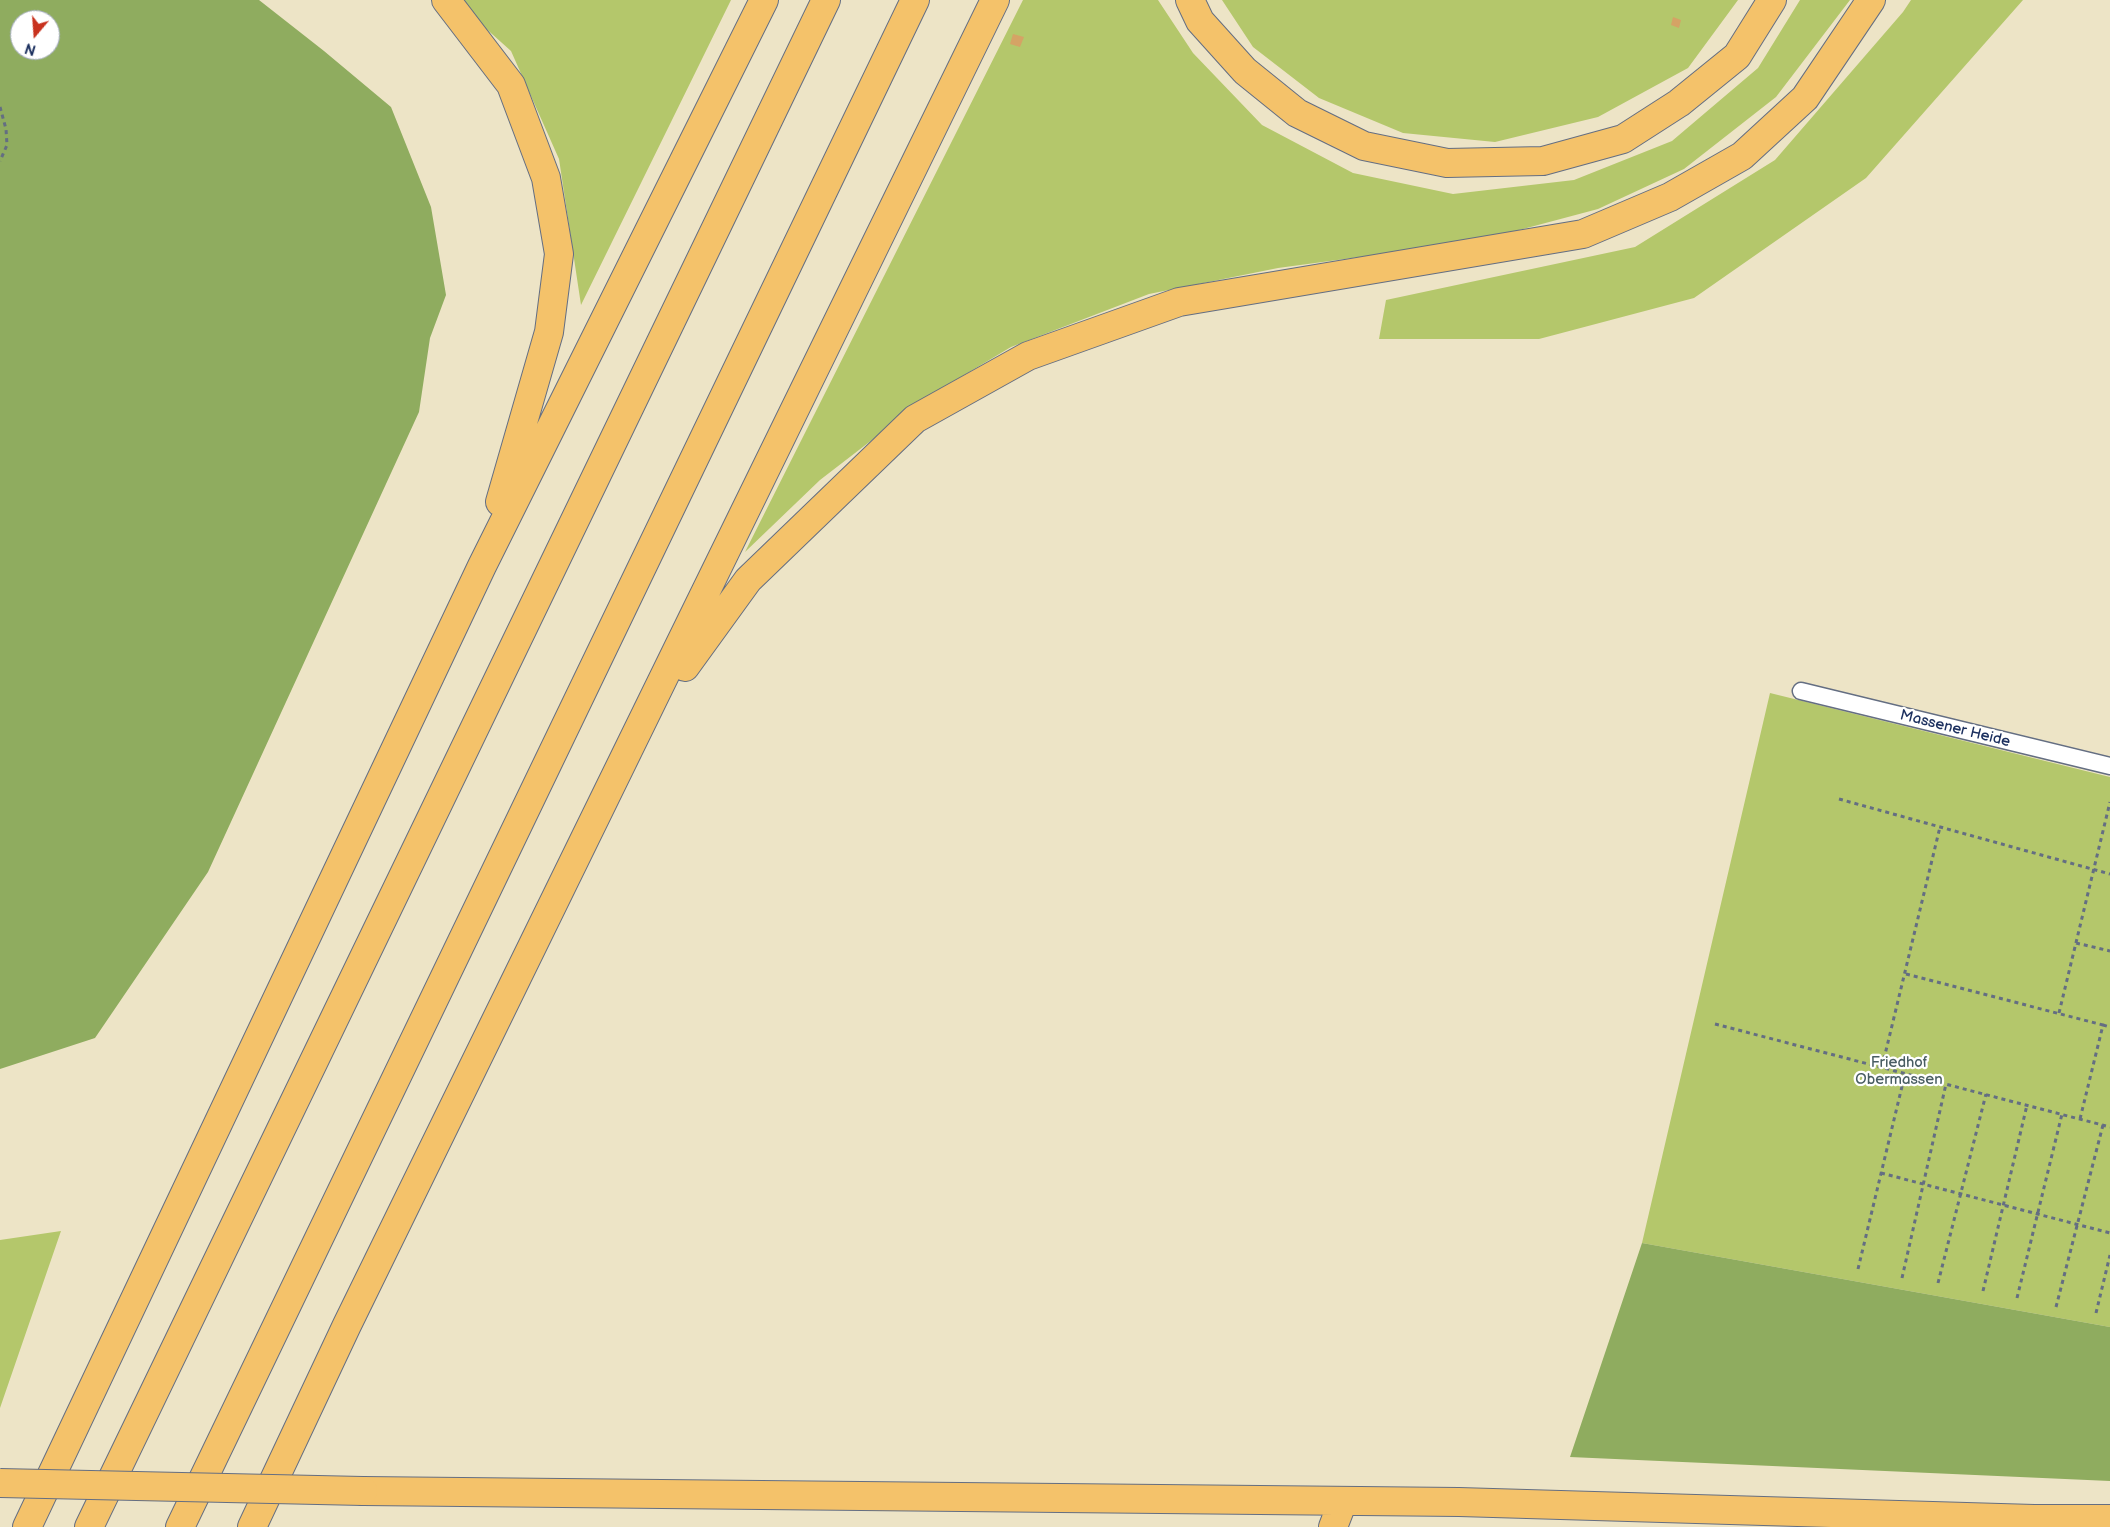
<!DOCTYPE html>
<style>
body{margin:0}
#map{position:relative;width:2110px;height:1527px;overflow:hidden;background:#ede4c6;font-family:"Balsamiq Sans",sans-serif}
canvas{display:block}
.north{position:absolute;left:10px;top:10px;width:50px;height:50px;box-sizing:border-box;background:#fff;border:1px solid #a4acbf;border-radius:50%;rotate:198deg;font-size:14px;font-weight:700;line-height:20px;text-align:center;color:#1b2f5e}
.north::after{content:'';display:block;margin:auto;width:18px;height:22px;background:#c8321e;clip-path:polygon(50% 0,100% 100%,50% 72%,0 100%)}
</style>
<div id="map">
<canvas width="2110" height="1527"></canvas>
<div class="north">N</div>
</div>
<script>
const ctx = document.querySelector('canvas').getContext('2d');
ctx.lineJoin = 'round';
function fill(path, color) {
  ctx.fillStyle = color;
  ctx.fill(path, 'evenodd');
}
function toPath(rows) {
  const path = new Path2D();
  for (const r of rows) {
    path.moveTo(r[0], r[1]);
    for (let i = 2; i < r.length; i += 2) path.lineTo(r[i], r[i + 1]);
  }
  return path;
}
function stroke(path, color, width, dash) {
  ctx.strokeStyle = color;
  ctx.lineWidth = width;
  ctx.lineCap = dash ? 'butt' : 'round';
  ctx.setLineDash(dash || []);
  ctx.stroke(path);
}
function drawText(font, color, halo, rows, align = 'center') {
  ctx.font = font + ' "Balsamiq Sans",sans-serif';
  ctx.lineWidth = 4.5;
  ctx.setLineDash([]);
  ctx.textBaseline = 'middle';
  ctx.strokeStyle = halo;
  ctx.fillStyle = color;
  for (const [text, x, y, turn = 0] of rows) {
    ctx.save();
    ctx.translate(x, y);
    ctx.rotate((+turn || 0) * Math.PI / 180);
    ctx.textAlign = isNaN(turn) ? turn : align;
    if (halo) ctx.strokeText(text, 0, 0);
    ctx.fillText(text, 0, 0);
    ctx.restore();
  }
}
fill(toPath([
 [454,0,731,0,581,305,559,159,511,51],
 [1023,0,1158,0,1193,53,1262,125,1353,173,1453,194,1574,180,1672,141,1758,68,1800,0,1850,0,1776,97,1684,169,1598,209,1478,241,1278,268,1149,294,1011,347,929,396,820,480,745,552],
 [1222,0,1738,0,1688,68,1598,117,1495,142,1403,133,1319,98,1253,47],
 [1911,0,2023,0,1866,178,1694,298,1539,339,1379,339,1386,300,1635,247,1775,160,1903,12],
 [1770,693,2110,777,2110,1327,1642,1243],
 [61,1231,0,1408,0,1240]
]), '#b4c76b');
fill(toPath([
 [0,0,259,0,324,51,391,107,431,207,446,295,430,338,419,412,208,872,95,1038,0,1069],
 [20,20,50,20,50,50,20,50],
 [1642,1243,2110,1327,2110,1481,1570,1457]
]), '#8fac5f');
fill(toPath([
 [1673,17,1681,20,1679,28,1671,25],
 [1013,34,1024,37,1020,47,1010,44]
]), '#d5a365');
const service = toPath([
 [1801,691,2110,766]
]);
const primary = toPath([
 [363,1491,1459,1502,2034,1519,2110,1519],
 [1333,1527,1343,1501]
]);
const motorway = toPath([
 [446,0,511,85,546,178,559,254,549,332,500,502],
 [1190,0,1200,21,1245,71,1297,113,1364,146,1447,163,1543,161,1623,139,1679,103,1737,56,1772,0],
 [685,667,748,580,915,419,1028,356,1179,302,1583,234,1670,197,1742,156,1805,98,1871,0],
 [27,1527,482,566,764,0],
 [89,1527,826,0],
 [180,1527,915,0],
 [252,1527,347,1325,995,0]
]);
stroke(service, '#646e82', 19);
stroke(primary, '#646e82', 30);
stroke(motorway, '#646e82', 30);
stroke(toPath([
 [0,107,6,129,7,145,0,161],
 [1839,799,2110,874],
 [2076,943,2110,951],
 [1906,974,2103,1025,2080,1119],
 [2059,1013,2110,802],
 [1715,1024,2110,1127],
 [2103,1025,2110,1027],
 [1882,1067,1940,827],
 [1881,1173,2110,1233],
 [1858,1269,1905,1074],
 [1902,1278,1946,1084],
 [1938,1283,1986,1094],
 [1983,1291,2027,1105],
 [2017,1298,2062,1114],
 [2056,1307,2103,1125],
 [2096,1313,2110,1255]
]), '#646e82', 3, [4, 4]);
stroke(service, '#fff', 16);
stroke(primary, '#f4c26a', 28);
stroke(motorway, '#f4c26a', 28);
const primaryBridge = toPath([
 [0,1483,363,1491]
]);
stroke(primaryBridge, '#646e82', 30, []);
stroke(primaryBridge, '#f4c26a', 28);
drawText('15px', '#1b2f5e', '#fff', [
 ["Massener Heide",1955,729,14]
]);
drawText('15px', '#495d62', '#fff', [
 ["Friedhof",1899,1063],
 ["Obermassen",1899,1080]
]);
</script>
